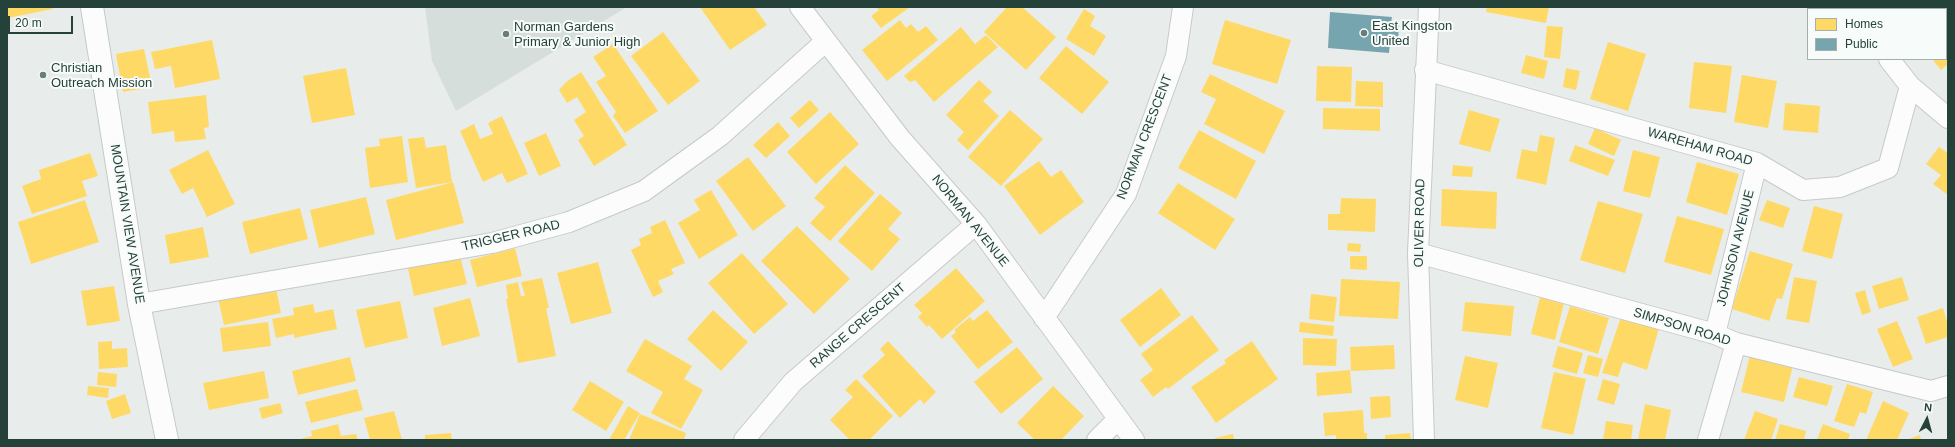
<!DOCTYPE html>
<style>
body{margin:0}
#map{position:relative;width:1955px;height:447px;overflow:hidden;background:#e8edeb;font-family:Helvetica,sans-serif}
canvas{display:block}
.frame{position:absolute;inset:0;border:8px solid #24423a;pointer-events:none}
.legend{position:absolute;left:1807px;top:8px;width:140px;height:52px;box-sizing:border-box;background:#f7fbf9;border:1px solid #a3b1ad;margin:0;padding:5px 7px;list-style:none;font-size:12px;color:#24423a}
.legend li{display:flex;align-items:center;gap:8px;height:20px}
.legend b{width:20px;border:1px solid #a3b1ad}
.north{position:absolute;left:1907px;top:399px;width:40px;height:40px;-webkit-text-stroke:3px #f7fbf9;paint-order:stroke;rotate:6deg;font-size:11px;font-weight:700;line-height:16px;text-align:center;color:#24423a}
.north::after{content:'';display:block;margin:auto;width:14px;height:18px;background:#24423a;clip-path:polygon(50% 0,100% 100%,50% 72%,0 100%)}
.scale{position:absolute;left:8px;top:16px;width:65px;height:18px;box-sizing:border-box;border:2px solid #24423a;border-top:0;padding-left:5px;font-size:12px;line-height:14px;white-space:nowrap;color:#24423a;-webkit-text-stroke:3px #f7fbf9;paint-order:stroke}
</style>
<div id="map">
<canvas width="1955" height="447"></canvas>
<div class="frame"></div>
<ul class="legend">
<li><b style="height:11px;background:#ffd966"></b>Homes</li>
<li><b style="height:11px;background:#76a5af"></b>Public</li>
</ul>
<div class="north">N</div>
<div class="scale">20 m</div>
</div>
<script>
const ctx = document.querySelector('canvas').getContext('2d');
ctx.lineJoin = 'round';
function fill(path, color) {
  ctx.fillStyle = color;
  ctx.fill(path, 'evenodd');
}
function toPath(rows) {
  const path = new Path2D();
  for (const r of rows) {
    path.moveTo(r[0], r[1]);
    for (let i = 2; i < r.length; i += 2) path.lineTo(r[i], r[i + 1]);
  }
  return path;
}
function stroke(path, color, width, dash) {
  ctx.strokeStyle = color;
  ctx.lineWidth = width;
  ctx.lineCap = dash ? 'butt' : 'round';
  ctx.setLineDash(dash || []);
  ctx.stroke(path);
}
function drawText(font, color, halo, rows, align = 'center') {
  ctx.font = font + ' Helvetica,sans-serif';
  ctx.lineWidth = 4;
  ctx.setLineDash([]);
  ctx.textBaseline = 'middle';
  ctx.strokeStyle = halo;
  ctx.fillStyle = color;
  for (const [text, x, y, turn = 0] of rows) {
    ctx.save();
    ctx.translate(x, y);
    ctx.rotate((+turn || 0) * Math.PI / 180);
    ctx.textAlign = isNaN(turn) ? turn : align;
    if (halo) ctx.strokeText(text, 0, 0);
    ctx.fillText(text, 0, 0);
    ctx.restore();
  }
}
fill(toPath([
 [425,7,627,7,456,111,432,61]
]), '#d6dedb');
fill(toPath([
 [7,7,52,7,53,9,7,18],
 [700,7,754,7,767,25,730,50],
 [876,7,910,7,881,28,871,16,879,10],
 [1007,7,1022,7,1056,37,1026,70,984,32],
 [1487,7,1549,7,1546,23,1486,12],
 [1898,7,1940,7,1942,9,1896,9],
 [1084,9,1095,16,1090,26,1106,36,1094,56,1066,39],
 [900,20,906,28,911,24,918,32,926,26,938,40,887,81,862,50],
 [1225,20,1291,40,1277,84,1212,64],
 [1946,24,1948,27,1948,64,1941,70,1932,59,1946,59],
 [1547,26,1563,27,1560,59,1544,57],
 [961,27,975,44,986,35,998,47,934,102,915,80,910,82,904,76],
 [663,32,700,81,668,105,631,56],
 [212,40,220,79,175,88,171,66,155,69,151,52],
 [1608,42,1646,54,1628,111,1590,99],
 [613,44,658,111,625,133,613,116,616,112,596,82,606,76,593,57],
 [1066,46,1109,82,1082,114,1039,78],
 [144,49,152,87,123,92,116,54],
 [1526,55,1548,61,1544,79,1521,73],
 [1694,62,1732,66,1726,113,1689,108],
 [1317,66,1352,67,1351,102,1316,101],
 [346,68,355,115,312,123,303,76],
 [1566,68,1580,71,1576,90,1563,87],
 [581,72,627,145,594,166,578,140,584,136,574,120,586,112,577,97,567,103,559,90,566,82],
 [1210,74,1285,111,1264,154,1204,124,1216,99,1201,92],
 [1742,75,1777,81,1768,128,1734,122],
 [979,80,992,92,983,101,999,116,968,150,957,140,964,132,946,115],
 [1356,81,1383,82,1383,107,1355,106],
 [206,95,209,127,204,128,206,139,175,142,174,131,152,134,148,102],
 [810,100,819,110,799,128,790,118],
 [1785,103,1820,106,1818,133,1783,130],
 [1323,108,1380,109,1380,131,1323,129],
 [1010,110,1043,139,1001,186,968,157],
 [1469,110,1500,119,1490,152,1459,144],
 [830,112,859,144,816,184,787,152],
 [502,116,528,174,507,183,502,173,483,182,460,131,474,124,480,139,493,134,488,123],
 [778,122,790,136,766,158,753,145],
 [1595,128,1621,140,1614,156,1588,144],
 [1199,130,1256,161,1236,199,1178,168],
 [546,133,561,166,539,176,524,143],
 [1540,135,1555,138,1546,185,1516,178,1522,149,1537,152],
 [402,136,408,182,370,188,365,148,380,146,379,139],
 [424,137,426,148,446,145,452,182,416,188,408,139],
 [1575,145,1615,160,1608,176,1569,161],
 [1939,147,1948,153,1948,195,1933,184,1941,175,1926,164],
 [208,150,235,204,207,217,193,188,182,194,169,170],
 [1633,150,1660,157,1650,198,1623,191],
 [90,153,98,176,82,181,87,196,32,214,22,186,41,179,39,170],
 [748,157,786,206,753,231,716,181],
 [1039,161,1051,177,1061,170,1084,202,1040,235,1004,186],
 [1697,162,1739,174,1727,215,1686,202],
 [845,165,875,193,830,241,810,223,825,207,814,198],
 [1453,165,1473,167,1472,177,1452,176],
 [453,182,464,223,396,240,386,200],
 [1178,183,1235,219,1215,250,1158,213],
 [1442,189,1497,192,1496,229,1441,226],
 [711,190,738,235,699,259,678,223,700,210,694,200],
 [880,194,902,213,888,229,900,239,872,271,838,241],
 [366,197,375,234,319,248,310,210],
 [1341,198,1376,199,1375,232,1328,230,1328,214,1340,214],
 [85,200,99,242,31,264,18,222],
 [1767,200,1790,208,1783,228,1759,220],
 [1598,201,1643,214,1625,273,1580,260],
 [1814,206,1843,214,1832,259,1802,251],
 [300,208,308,239,250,254,242,222],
 [1677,216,1724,229,1711,275,1664,262],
 [665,220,685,263,671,269,674,274,658,281,663,292,653,297,631,250,641,245,639,239,652,233,650,227],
 [797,226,850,279,814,314,761,261],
 [203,227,209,257,170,264,165,235],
 [1348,243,1361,244,1360,252,1347,251],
 [515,248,522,276,477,287,470,260],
 [1750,251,1793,264,1782,299,1777,298,1769,321,1732,309],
 [459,252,467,284,414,296,407,264],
 [742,253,788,304,754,334,708,283],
 [1350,256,1367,256,1367,270,1350,269],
 [598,262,612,313,571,324,557,273],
 [956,268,985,301,942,339,929,325,927,327,918,317,922,313,914,305],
 [1794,277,1817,281,1809,323,1786,319],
 [1902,277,1909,300,1879,309,1872,286],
 [274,278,281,313,224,325,216,289],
 [542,278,549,308,546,308,556,356,518,363,506,299,508,299,506,285,518,282,521,296,525,296,521,282],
 [1341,279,1400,282,1398,319,1339,316],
 [114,286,120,321,87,326,81,291],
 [1161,288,1181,315,1140,347,1120,320],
 [1865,290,1871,312,1862,315,1855,293],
 [1541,293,1565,299,1555,340,1531,334],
 [1311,294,1337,297,1334,322,1309,319],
 [470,298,480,336,442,346,433,308],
 [400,301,408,338,365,348,356,310],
 [1465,302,1514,306,1511,336,1462,331],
 [313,304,315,313,333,309,337,329,294,338,294,334,276,338,272,319,294,315,293,308],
 [1570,306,1609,318,1598,354,1559,342],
 [1943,308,1948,325,1948,337,1926,344,1917,317],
 [713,310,748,342,721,371,687,339],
 [987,310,1013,342,978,369,951,336,956,332,954,330,970,317,973,321],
 [1622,314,1660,325,1647,370,1623,362,1618,377,1602,373],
 [1192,315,1219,350,1168,389,1166,387,1153,397,1140,380,1153,370,1141,354],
 [1897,321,1913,359,1893,367,1877,329],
 [268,322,271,346,223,352,220,328],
 [1300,322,1334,326,1333,336,1299,332],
 [1303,338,1337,339,1336,366,1303,365],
 [645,339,692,366,684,379,703,390,681,429,651,413,663,392,626,371],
 [112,341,112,349,127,348,128,367,99,369,98,342],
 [888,341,936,392,924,404,920,399,900,418,862,376,885,355,880,349],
 [1252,341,1278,379,1216,423,1191,387,1226,363,1224,360],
 [1394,345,1395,369,1351,371,1350,347],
 [1558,346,1583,353,1577,374,1552,367],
 [1017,347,1043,379,1001,414,974,382],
 [1751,351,1794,361,1784,402,1741,392],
 [1588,355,1603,359,1598,377,1583,373],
 [1465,356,1498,363,1488,408,1455,400],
 [350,357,356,381,298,395,292,371],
 [1350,370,1352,393,1317,396,1316,373],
 [264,371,269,398,209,410,203,383],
 [98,372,117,374,116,387,97,385],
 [1554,372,1586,379,1573,435,1541,428],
 [1799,377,1833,386,1827,406,1793,397],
 [856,379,893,416,869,440,850,440,830,420,853,397,845,390],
 [1603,379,1620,384,1614,405,1597,400],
 [590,381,624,402,606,431,572,410],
 [1847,384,1873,392,1866,414,1860,412,1854,427,1834,421],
 [88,386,109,388,108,398,87,395],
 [1053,386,1084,416,1061,440,1035,440,1017,423],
 [357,389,363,410,311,423,305,402],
 [125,394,131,413,112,419,106,401],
 [1390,396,1391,417,1371,419,1370,397],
 [1883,401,1909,413,1897,440,1866,440],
 [280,403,283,413,262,419,259,408],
 [1645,404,1671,410,1665,440,1638,440],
 [628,406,640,413,624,440,609,440],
 [1363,410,1364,433,1367,433,1367,440,1336,440,1336,435,1325,436,1323,413],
 [394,411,402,440,370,440,364,418],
 [1755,411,1778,419,1771,440,1744,440],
 [640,414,686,433,684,440,629,440],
 [1606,421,1633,425,1631,440,1603,440],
 [338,424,341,436,356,434,358,440,296,440,312,436,311,431],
 [1780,424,1806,431,1804,440,1775,440],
 [1823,424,1850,434,1848,440,1817,440],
 [451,433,452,440,425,440,425,435],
 [1410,433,1411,440,1385,440,1385,435],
 [1233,434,1234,440,1215,440,1215,438],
 [1920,435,1921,440,1906,440]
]), '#ffd966');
fill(toPath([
 [1330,12,1392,17,1391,23,1399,23,1398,44,1390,43,1389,53,1328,48]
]), '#76a5af');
const minor = toPath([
 [800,7,900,138,976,224,1134,440],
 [1850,7,1851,9],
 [1889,59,1910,86,1948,118],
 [1425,70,1757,163,1803,190,1840,187,1888,168,1910,86],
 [1418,253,1715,334,1736,343,1931,391,1948,386],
 [139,304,492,243,569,222,644,191,720,136,826,41],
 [1044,318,1126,194,1176,56,1183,7],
 [1715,334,1757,163],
 [744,440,793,382,976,224],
 [1097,440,1118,419],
 [1424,440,1418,253,1429,7],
 [1708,440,1736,343]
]);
const secondary = toPath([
 [92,7,139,304,167,440]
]);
stroke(minor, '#c5cac8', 22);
stroke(secondary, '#c3cbc8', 24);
stroke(minor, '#fcfcfc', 20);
stroke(secondary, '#fcfcfc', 22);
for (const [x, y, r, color] of [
 [1364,33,4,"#697e78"],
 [506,34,4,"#697e78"],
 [43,75,4,"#697e78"]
]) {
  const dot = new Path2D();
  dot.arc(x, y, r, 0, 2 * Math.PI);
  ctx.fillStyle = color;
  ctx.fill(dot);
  stroke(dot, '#f7fbf9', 1.5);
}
drawText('13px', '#24423a', '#f7fbf9', [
 ["East Kingston",1372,26],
 ["United",1372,41],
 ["Norman Gardens",514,27],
 ["Primary & Junior High",514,42],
 ["Christian",51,68],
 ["Outreach Mission",51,83]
], 'left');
drawText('13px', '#24423a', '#f7fbf9', [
 ["NORMAN CRESCENT",1145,137,-69],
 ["WAREHAM ROAD",1700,147,16],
 ["NORMAN AVENUE",970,221,51],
 ["OLIVER ROAD",1420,223,-89],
 ["MOUNTAIN VIEW AVENUE",127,224,81],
 ["TRIGGER ROAD",511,236,-13],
 ["JOHNSON AVENUE",1736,248,-76],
 ["RANGE CRESCENT",858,326,-41],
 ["SIMPSON ROAD",1682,327,17]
]);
</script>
